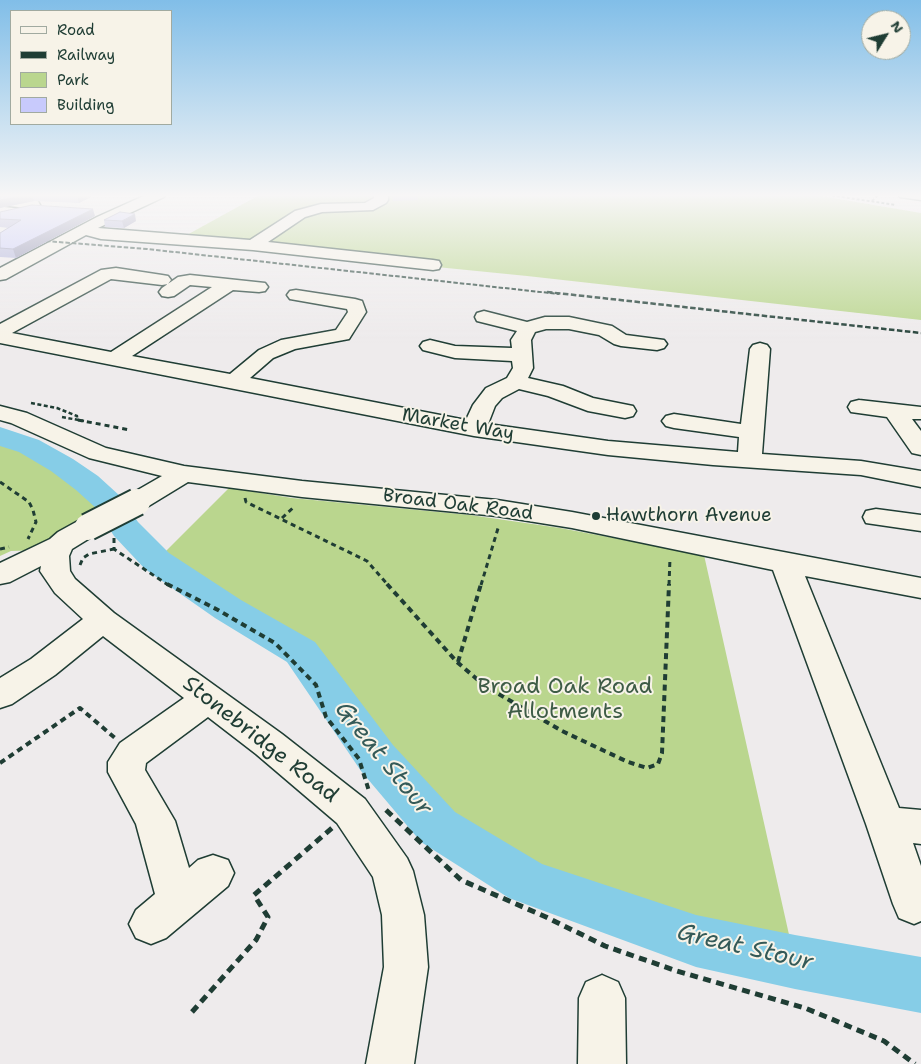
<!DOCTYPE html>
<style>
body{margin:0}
#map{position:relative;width:921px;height:1064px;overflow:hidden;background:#eeebec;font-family:"Shantell Sans",sans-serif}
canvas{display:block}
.legend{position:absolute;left:10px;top:10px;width:162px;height:115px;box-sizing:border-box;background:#f7f3e8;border:1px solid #a1aaa0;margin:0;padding:6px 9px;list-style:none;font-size:15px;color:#1f3d34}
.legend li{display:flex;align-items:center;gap:10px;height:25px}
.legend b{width:25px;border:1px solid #a1aaa0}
.north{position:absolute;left:861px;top:10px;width:50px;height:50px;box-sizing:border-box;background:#f7f3e8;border:1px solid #a1aaa0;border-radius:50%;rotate:54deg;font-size:14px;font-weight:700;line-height:20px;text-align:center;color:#1f3d34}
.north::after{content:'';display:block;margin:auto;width:18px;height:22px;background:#1f3d34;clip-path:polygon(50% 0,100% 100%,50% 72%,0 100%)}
</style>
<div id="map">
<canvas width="921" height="1064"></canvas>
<ul class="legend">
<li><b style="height:6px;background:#f7f3e8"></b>Road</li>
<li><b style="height:6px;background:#1f3d34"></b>Railway</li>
<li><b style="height:14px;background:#bad68e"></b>Park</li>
<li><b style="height:14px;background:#c8cafc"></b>Building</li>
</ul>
<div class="north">N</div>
</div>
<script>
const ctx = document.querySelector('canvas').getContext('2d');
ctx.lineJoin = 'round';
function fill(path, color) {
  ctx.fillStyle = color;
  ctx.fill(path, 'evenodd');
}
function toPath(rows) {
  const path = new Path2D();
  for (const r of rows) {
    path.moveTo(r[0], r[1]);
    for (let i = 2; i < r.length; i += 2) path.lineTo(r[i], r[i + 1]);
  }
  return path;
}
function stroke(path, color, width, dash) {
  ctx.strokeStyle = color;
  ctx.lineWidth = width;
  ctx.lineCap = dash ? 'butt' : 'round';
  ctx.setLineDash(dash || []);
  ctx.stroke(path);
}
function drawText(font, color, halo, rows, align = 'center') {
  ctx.font = font + ' "Shantell Sans",sans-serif';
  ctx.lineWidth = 4;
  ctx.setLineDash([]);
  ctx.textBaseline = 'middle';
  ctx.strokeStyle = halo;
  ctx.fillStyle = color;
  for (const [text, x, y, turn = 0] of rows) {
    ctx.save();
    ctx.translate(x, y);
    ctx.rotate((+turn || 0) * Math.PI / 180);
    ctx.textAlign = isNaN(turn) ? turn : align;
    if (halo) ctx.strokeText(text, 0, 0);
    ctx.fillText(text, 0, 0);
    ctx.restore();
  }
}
fill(toPath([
 [261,194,810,194,921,213,921,320,527,276,176,241],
 [0,441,38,458,101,507,42,550,11,551,0,556],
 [229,488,292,498,470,515,560,528,704,555,792,948,690,929,625,910,533,874,444,822,381,755,304,649,279,632,232,605,160,557]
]), '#bad68e');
fill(toPath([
 [0,427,39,440,73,459,98,476,120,496,138,522,169,553,241,600,315,642,393,745,455,812,542,864,696,915,795,935,921,957,921,1013,795,989,696,967,509,898,421,842,361,771,287,662,215,618,145,569,114,536,97,509,76,490,51,471,19,452,0,446,0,427]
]), '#86cde7');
const minor = toPath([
 [148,194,166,194,164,197,98,228,250,240,295,211,321,204,365,203,374,198,374,194,388,194,388,200,386,203,373,210,322,212,305,217,268,242,433,260,439,261,441,265,439,269,433,270,253,250,101,239,86,235,6,279,0,280,0,268,97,217,148,194],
 [898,194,921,194,921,200,900,197,898,194],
 [0,197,38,201,41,207,39,210,34,211,27,208,0,205,0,197],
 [116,268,162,275,168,276,171,280,168,284,162,285,111,279,12,333,111,352,212,287,190,285,174,296,168,297,162,296,159,292,162,288,178,277,190,275,265,283,268,287,265,291,259,292,233,290,132,356,230,374,259,350,281,340,336,330,348,312,347,309,290,299,287,295,290,291,296,290,355,299,362,301,366,312,349,339,295,349,273,358,250,378,466,420,473,405,486,388,507,378,513,368,512,361,455,358,423,350,420,346,423,342,430,340,455,346,512,348,511,340,517,331,477,321,475,317,477,313,484,311,527,322,545,317,569,317,612,326,626,335,664,340,667,344,664,348,657,350,621,346,614,344,599,335,569,329,546,329,535,332,531,340,533,368,528,378,563,386,593,398,633,406,636,411,633,416,625,418,588,411,548,396,519,389,502,398,495,406,488,424,608,441,738,452,739,437,674,428,666,426,662,421,666,416,674,414,741,424,750,349,753,345,760,343,767,345,770,349,762,454,861,461,921,471,921,487,861,475,713,465,608,455,474,436,0,343,0,324,101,270,116,268],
 [859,400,921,407,921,419,912,419,921,431,921,455,912,453,887,417,851,412,848,407,851,402,859,400],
 [0,406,27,413,106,448,184,466,302,481,497,500,572,512,921,578,921,598,805,576,899,808,921,810,921,844,913,843,921,866,921,921,914,924,899,918,893,904,866,824,773,570,572,528,497,516,302,497,188,482,147,507,138,509,129,507,125,501,129,495,162,476,89,458,11,423,0,420,0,406],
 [876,509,921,515,921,531,866,523,863,517,866,511,876,509],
 [88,519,98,521,102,527,98,533,72,549,69,556,70,571,75,579,114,613,282,734,365,799,407,858,413,871,424,915,428,967,414,1064,366,1064,384,967,382,915,373,877,337,823,256,754,208,717,146,763,145,770,175,821,189,868,198,860,213,855,228,860,234,873,228,886,166,938,151,944,136,938,129,924,136,910,155,894,136,824,108,772,108,762,120,743,184,698,103,636,55,675,12,704,0,708,0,678,31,659,83,619,55,593,40,571,41,566,10,582,0,584,0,563,50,539,58,532,78,521,88,519],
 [602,975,618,982,625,998,626,1064,578,1064,579,998,586,982,602,975]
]);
stroke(minor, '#1f3d34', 3);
stroke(toPath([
 [822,194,896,205],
 [872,201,879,194]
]), '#1f3d34', 2, [3, 2]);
stroke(toPath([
 [31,403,57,408,77,416,77,420],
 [62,417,84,421]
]), '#1f3d34', 2.5, [4, 2.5]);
stroke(toPath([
 [78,420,130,430],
 [0,482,29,502,33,510,36,522,28,539],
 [245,498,246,502,367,561,388,585],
 [282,518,295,506],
 [114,538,114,549,168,585],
 [0,549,9,547],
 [80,565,83,558,89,554,114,549],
 [481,585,499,525],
 [669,585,670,558]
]), '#1f3d34', 3, [5, 4]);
stroke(toPath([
 [167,584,218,610,275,643,316,685,326,717,359,759,369,791],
 [387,584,457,662,485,686,562,731,628,762,647,768,658,764,662,753,669,584],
 [458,662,481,584],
 [0,763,80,708,115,738]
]), '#1f3d34', 4, [6, 4.5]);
stroke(toPath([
 [386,810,461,880,546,917,605,946,677,971,805,1008,884,1041,915,1064],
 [192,1012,256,940,268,917,254,895,332,828]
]), '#1f3d34', 5, [8, 5.5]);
fill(minor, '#f7f3e8');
stroke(toPath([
 [33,240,147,249,559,294]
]), '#1f3d34', 2, [4.5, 2]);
stroke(toPath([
 [547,292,921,333]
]), '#1f3d34', 2.5, [5.5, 2.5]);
const minorBridge = toPath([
 [88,527,137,502]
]);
stroke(minorBridge, '#1f3d34', 30, []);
stroke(minorBridge, '#f7f3e8', 26);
fill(toPath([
 [0,194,90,194,91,197,79,203,34,201,0,208],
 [392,194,418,194,418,200,393,201],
 [0,212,95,216,16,258,0,257,0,233,9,228,0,227],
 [104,220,136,221,124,228,105,227]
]), '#acaed9');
fill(toPath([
 [32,194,34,201,0,208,0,200],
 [81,194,90,194,91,197,79,203,77,196],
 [93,209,95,216,16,258,13,249],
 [135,214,136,221,124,228,122,221]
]), '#8c8db0');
const building = toPath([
 [0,194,32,194,0,200,0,194],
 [34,194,81,194,77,196,34,194],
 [32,205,93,209,13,249,0,248,0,233,21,220,0,219,0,212,32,205],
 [120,212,135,214,122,221,104,220,120,212]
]);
fill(building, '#c8cafc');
stroke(building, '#8c8db0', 1);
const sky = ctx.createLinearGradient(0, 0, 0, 343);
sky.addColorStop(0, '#81bee8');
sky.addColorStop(0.57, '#f7f6f6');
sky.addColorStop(1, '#f7f6f600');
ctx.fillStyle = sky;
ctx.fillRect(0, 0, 921, 343);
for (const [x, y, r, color] of [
 [596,516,5,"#1f3d34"]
]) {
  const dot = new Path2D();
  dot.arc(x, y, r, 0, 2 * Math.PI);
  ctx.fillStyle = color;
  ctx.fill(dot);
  stroke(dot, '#f7f3e8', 2);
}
drawText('19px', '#1f3d34', '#f7f3e8', [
 ["Market Way",458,425,10],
 ["Broad Oak Road",458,505,7]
]);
drawText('19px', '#1f3d34', '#f7f3e8', [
 ["Hawthorn Avenue",606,516]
], 'left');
drawText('22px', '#3e5c46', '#f7f3e8', [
 ["Broad Oak Road",565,687],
 ["Allotments",565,712]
]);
drawText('22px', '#1f3d34', '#f7f3e8', [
 ["Stonebridge Road",260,740,38]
]);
drawText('italic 24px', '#345a58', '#f7f3e8', [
 ["Great Stour",383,759,51],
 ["Great Stour",745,948,13]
]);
</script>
